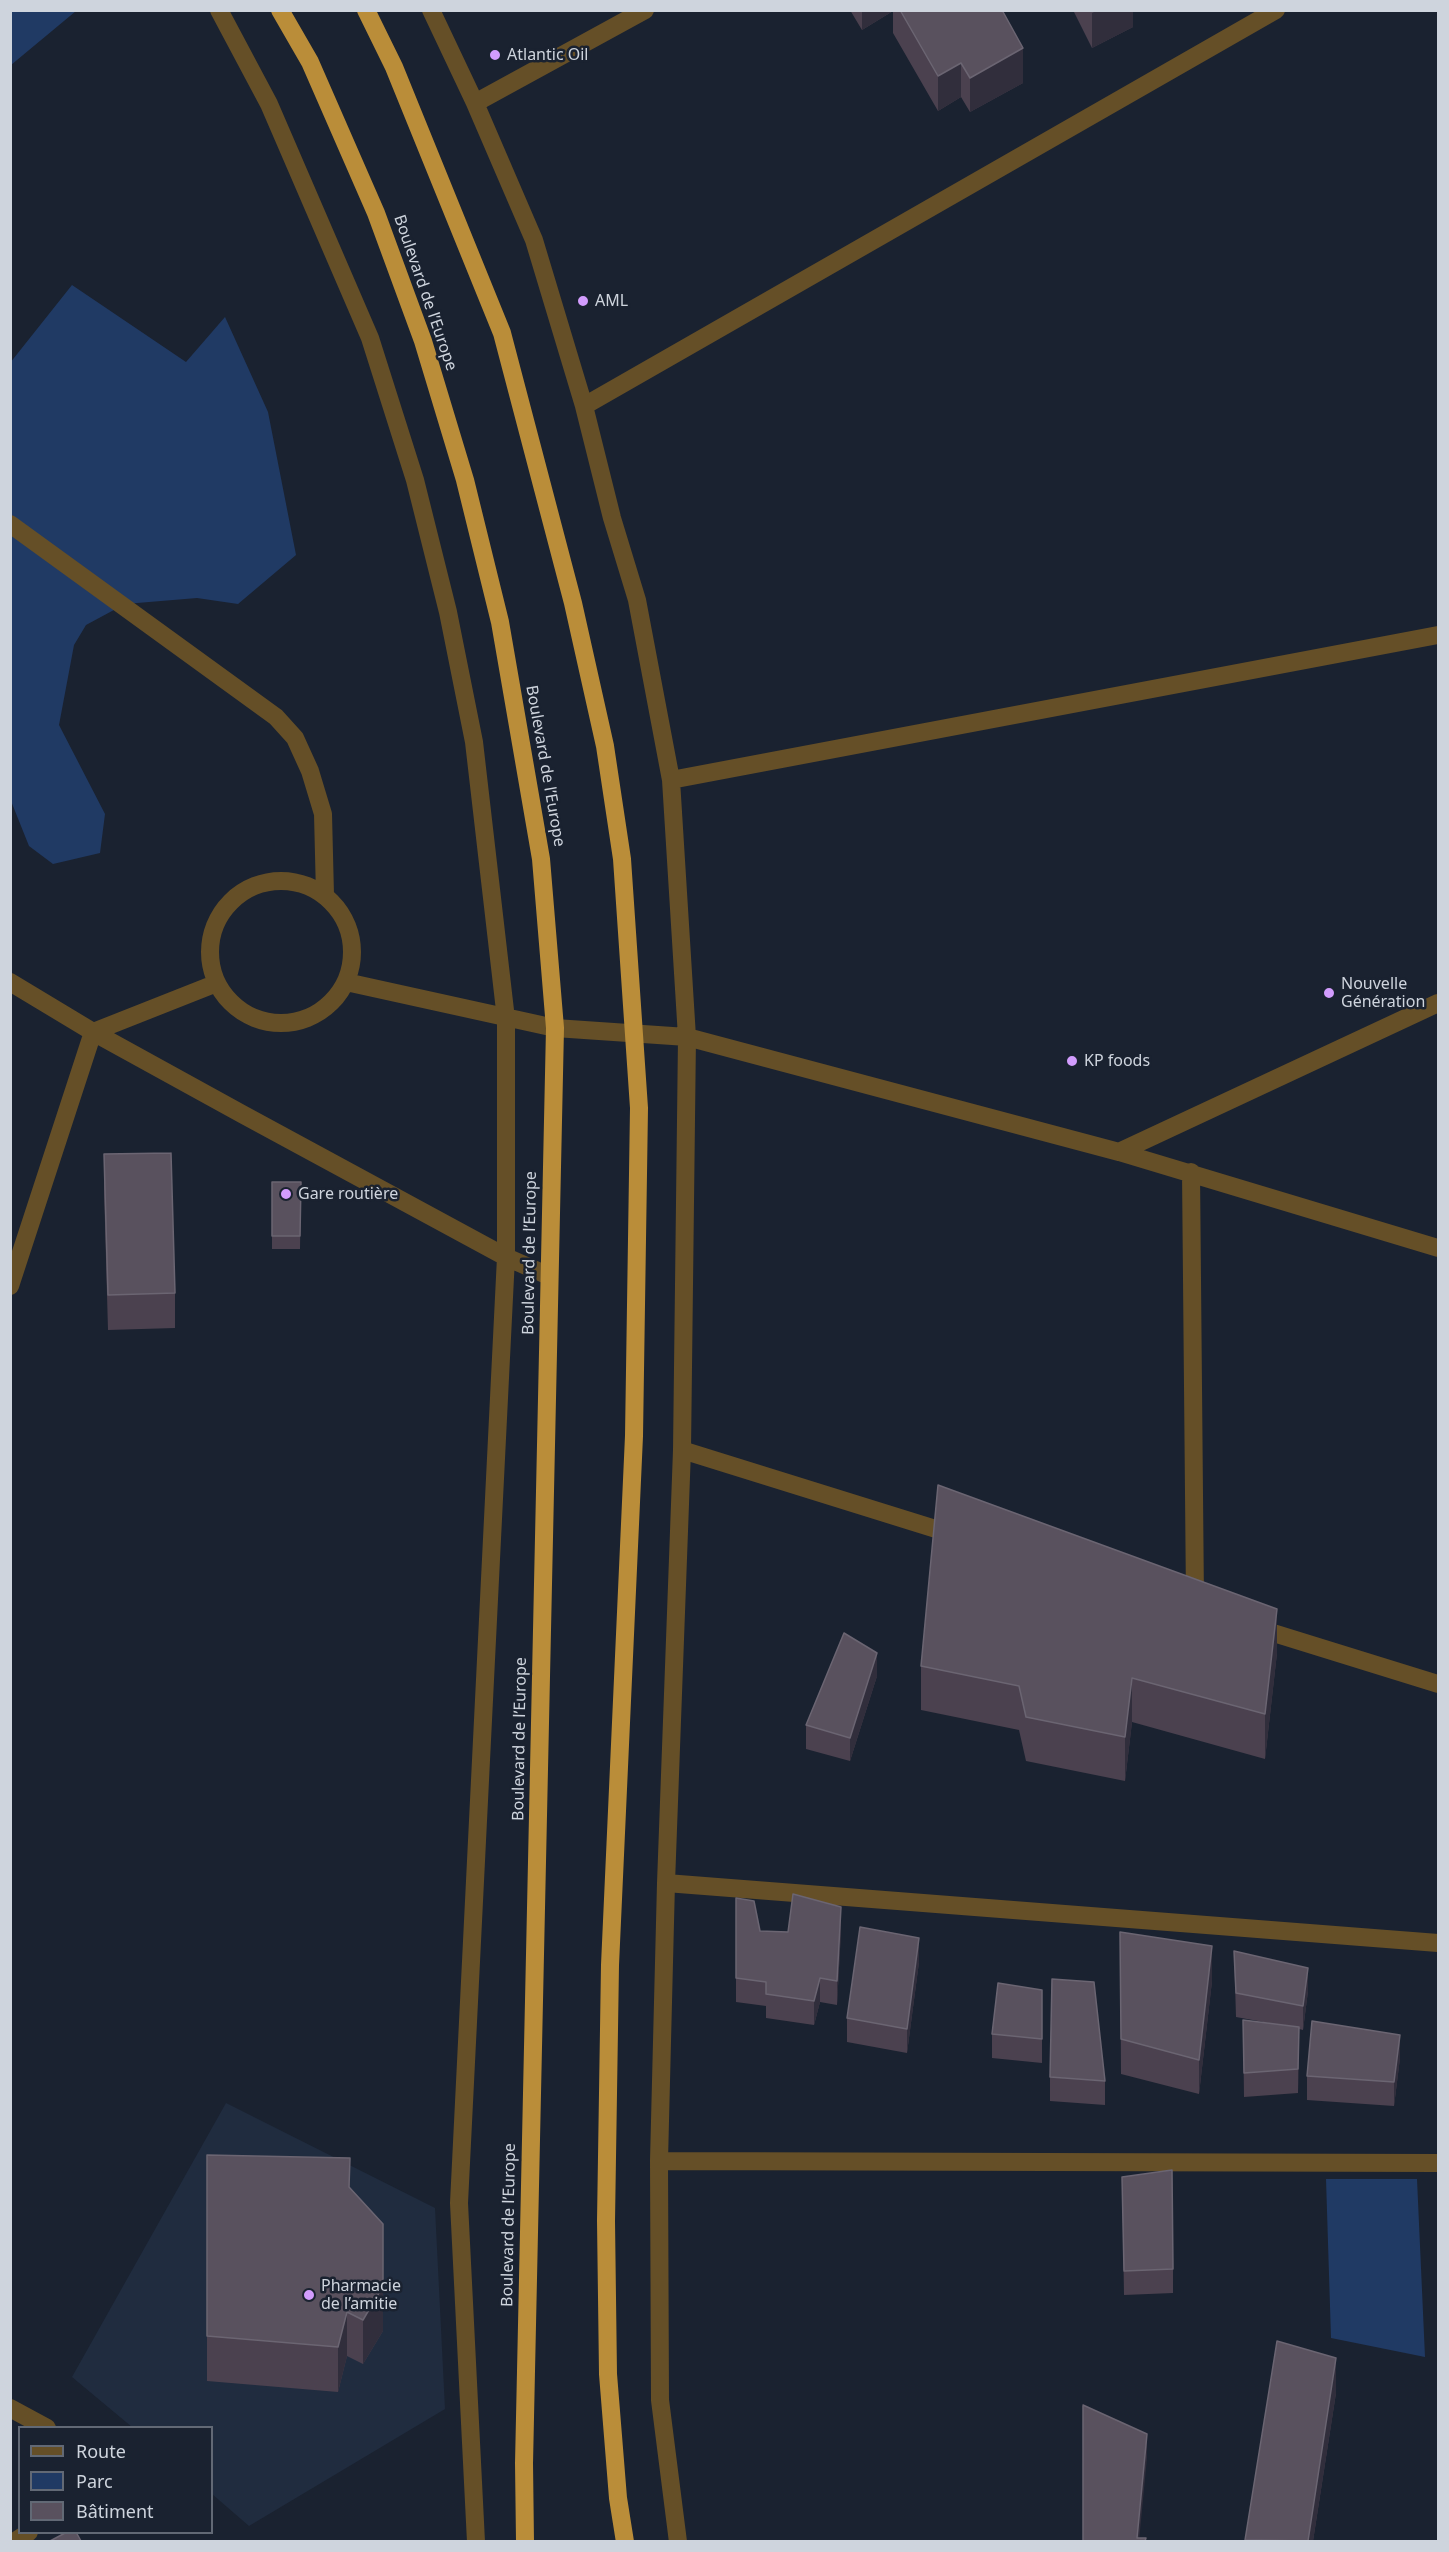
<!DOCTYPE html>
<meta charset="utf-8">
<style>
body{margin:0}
#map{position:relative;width:1449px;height:2552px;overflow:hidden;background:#1a2230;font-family:"Noto Sans",sans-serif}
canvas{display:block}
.frame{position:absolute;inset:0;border:12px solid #ced4dd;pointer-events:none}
.legend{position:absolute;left:18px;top:2426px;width:195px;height:108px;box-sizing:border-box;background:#1a2230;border:2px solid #626975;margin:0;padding:8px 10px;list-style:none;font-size:18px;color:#ced4dd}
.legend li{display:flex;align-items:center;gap:12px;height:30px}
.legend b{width:30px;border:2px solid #626975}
</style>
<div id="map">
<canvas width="1449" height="2552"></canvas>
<div class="frame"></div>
<ul class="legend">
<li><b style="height:8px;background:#654f27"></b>Route</li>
<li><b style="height:16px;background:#203a64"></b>Parc</li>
<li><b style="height:16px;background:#59515e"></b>Bâtiment</li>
</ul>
</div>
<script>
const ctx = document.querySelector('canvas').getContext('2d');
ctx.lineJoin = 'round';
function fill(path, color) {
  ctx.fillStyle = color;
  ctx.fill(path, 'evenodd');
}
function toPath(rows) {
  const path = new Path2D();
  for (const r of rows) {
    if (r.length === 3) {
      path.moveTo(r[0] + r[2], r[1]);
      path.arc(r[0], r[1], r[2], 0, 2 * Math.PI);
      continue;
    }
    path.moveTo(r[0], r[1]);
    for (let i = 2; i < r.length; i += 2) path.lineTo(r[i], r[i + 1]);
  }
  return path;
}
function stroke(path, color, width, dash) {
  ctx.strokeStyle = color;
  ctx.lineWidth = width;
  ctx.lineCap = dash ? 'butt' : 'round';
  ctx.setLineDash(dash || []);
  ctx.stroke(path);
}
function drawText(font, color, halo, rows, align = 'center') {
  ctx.font = font + ' "Noto Sans",sans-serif';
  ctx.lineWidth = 5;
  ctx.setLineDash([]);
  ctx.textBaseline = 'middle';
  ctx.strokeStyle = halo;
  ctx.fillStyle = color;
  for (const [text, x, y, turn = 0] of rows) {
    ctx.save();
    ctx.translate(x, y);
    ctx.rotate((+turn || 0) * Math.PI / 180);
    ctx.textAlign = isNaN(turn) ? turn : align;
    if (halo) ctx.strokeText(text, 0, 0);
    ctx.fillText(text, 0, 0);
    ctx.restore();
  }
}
fill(toPath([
 [226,2103,435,2208,445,2409,249,2526,212,2494,212,2428,132,2427,72,2377]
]), '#202c3f');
fill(toPath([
 [11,10,76,10,76,11,11,65],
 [72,285,186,362,225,317,268,412,296,555,238,604,197,598,125,604,86,625,74,645,59,725,105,814,100,853,53,864,29,846,11,801,10,363],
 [1326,2179,1417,2179,1425,2357,1331,2338]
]), '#203a64');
stroke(toPath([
 [219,10,269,104,370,338,415,480,448,612,474,742,506,1019,506,1257,459,2203,476,2542],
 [431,10,475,103,534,240,584,406,612,518,637,600,671,780,687,1037,682,1450,666,1883,659,2161,660,2400,678,2542],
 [475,103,645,10],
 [584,406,1276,10],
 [10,524,276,717,295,738,310,771,323,814,325,895],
 [671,780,1438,635],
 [281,952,71],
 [10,982,93,1032,242,1114,506,1257,549,1276],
 [346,982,555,1028,687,1037,1119,1152,1438,1248],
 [93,1032,217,983],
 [1119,1152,1438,1003],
 [1191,1172,1195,1601],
 [10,1286,93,1032],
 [682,1450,955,1535],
 [1254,1627,1438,1684],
 [666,1883,1438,1943],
 [659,2161,1438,2163],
 [10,2408,47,2428],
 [14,2542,29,2532]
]), '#654f27', 18);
stroke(toPath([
 [280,10,310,62,376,213,423,341,465,480,500,622,541,859,555,1028,524,2463,525,2542],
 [366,10,394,67,502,333,573,603,605,746,622,859,639,1108,634,1436,610,1965,606,2221,608,2374,618,2498,625,2542]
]), '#ba8d39', 18);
fill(toPath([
 [850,10,1002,10,1023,83,970,112,961,97,938,111,893,33,893,11,862,30],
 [1073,10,1133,10,1133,27,1092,48],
 [104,1154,175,1293,175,1328,108,1330,104,1189],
 [272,1182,301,1182,300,1249,272,1249],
 [1277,1653,1265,1759,1132,1722,1125,1781,1026,1761,1019,1730,921,1710,921,1666],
 [877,1676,850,1761,806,1749,806,1725],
 [736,1898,760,1931,788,1932,841,1931,837,2005,820,2002,814,2025,766,2018,766,2006,736,2002],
 [1120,1932,1212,1981,1199,2094,1121,2074],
 [1234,1951,1308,1991,1303,2030,1299,2029,1298,2093,1244,2097,1243,2020,1269,2023,1236,2017],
 [919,1962,907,2053,847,2042,847,2018],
 [1042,1990,1042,2063,992,2058,992,2034],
 [1400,2058,1394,2106,1307,2100,1307,2076],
 [1050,2077,1105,2081,1105,2105,1050,2101],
 [207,2155,350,2189,383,2331,363,2364,347,2356,338,2392,207,2381],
 [1122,2177,1173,2269,1173,2293,1124,2295],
 [1277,2341,1336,2393,1313,2541,1245,2541]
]), '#4b414f');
fill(toPath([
 [862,10,893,10,893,11,862,30],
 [1098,10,1133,10,1133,27,1092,48,1092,13],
 [1023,48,1023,83,970,112,970,78],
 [961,63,961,97,938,111,938,76],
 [1277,1609,1277,1653,1265,1759,1265,1714],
 [877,1653,877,1676,850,1761,850,1738],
 [1132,1678,1132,1722,1125,1781,1125,1737],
 [841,1907,841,1931,837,2005,837,1981],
 [919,1938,919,1962,907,2053,907,2029],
 [1212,1946,1212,1981,1199,2094,1199,2060],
 [1308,1968,1308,1991,1303,2030,1303,2006],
 [820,1978,820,2002,814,2025,814,2001],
 [1299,2027,1299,2051,1298,2093,1298,2069],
 [1400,2035,1400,2058,1394,2106,1394,2082],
 [350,2158,350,2203,349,2187],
 [383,2224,383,2331,363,2364,363,2320],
 [347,2312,347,2356,338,2392,338,2347],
 [1336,2358,1336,2393,1313,2541,1308,2541],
 [1147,2434,1147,2458,1139,2541,1137,2538]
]), '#312e3c');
const building = toPath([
 [900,10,1002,10,1023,48,970,78,961,63,938,76,900,10],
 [171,1153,175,1293,108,1295,104,1154,171,1153],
 [272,1182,301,1182,300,1236,272,1236,272,1182],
 [938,1485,1277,1609,1265,1714,1132,1678,1125,1737,1026,1717,1019,1686,921,1666,938,1485],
 [844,1633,877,1653,850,1738,806,1725,844,1633],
 [793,1894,841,1907,837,1981,820,1978,814,2001,766,1994,766,1982,736,1978,736,1898,754,1901,760,1931,788,1932,793,1894],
 [860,1927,919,1938,907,2029,847,2018,860,1927],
 [1120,1932,1212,1946,1199,2060,1121,2039,1120,1932],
 [1234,1951,1308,1968,1303,2006,1236,1993,1234,1951],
 [1052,1979,1094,1982,1105,2081,1050,2077,1052,1979],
 [998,1983,1042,1990,1042,2039,992,2034,998,1983],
 [1243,2020,1299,2027,1298,2069,1244,2073,1243,2020],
 [1312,2021,1400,2035,1394,2082,1307,2076,1312,2021],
 [207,2155,350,2158,349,2187,383,2224,383,2286,363,2320,347,2312,338,2347,207,2336,207,2155],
 [1172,2170,1173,2269,1124,2271,1122,2177,1172,2170],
 [1277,2341,1336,2358,1308,2541,1245,2540,1277,2341],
 [1083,2405,1147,2434,1137,2538,1146,2538,1145,2541,1083,2541,1083,2405],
 [67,2532,76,2532,81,2541,50,2541,67,2532]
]);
fill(building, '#59515e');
stroke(building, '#6b6572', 1.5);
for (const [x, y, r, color] of [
 [495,55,6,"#d29cfd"],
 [583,301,6,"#d29cfd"],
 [1329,993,6,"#d29cfd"],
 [1072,1061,6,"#d29cfd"],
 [286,1194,6,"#d29cfd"],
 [309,2295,6,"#d29cfd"]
]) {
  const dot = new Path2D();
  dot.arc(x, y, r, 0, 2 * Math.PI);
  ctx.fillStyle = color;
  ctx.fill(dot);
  stroke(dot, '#1a2230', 2);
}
drawText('16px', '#ced4dd', '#1a2230', [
 ["Atlantic Oil",507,55],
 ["AML",595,301],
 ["Nouvelle",1341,984],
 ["Génération",1341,1002],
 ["KP foods",1084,1061],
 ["Gare routière",298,1194],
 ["Pharmacie",321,2286],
 ["de l’amitie",321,2304]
], 'left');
drawText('16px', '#ced4dd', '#1a2230', [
 ["Boulevard de l’Europe",425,293,71],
 ["Boulevard de l’Europe",545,766,80],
 ["Boulevard de l’Europe",530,1253,-89],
 ["Boulevard de l’Europe",520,1739,-89],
 ["Boulevard de l’Europe",509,2225,-89]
]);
</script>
